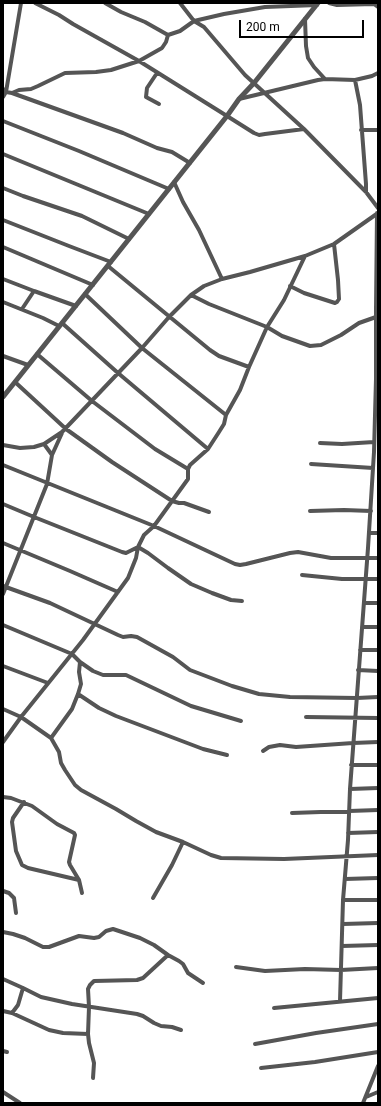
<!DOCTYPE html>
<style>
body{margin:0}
#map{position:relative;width:381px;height:1106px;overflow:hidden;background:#fff;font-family:Roboto,sans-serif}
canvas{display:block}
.frame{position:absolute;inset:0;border:4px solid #000;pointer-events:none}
.scale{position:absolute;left:239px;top:20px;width:125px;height:18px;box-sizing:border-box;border:2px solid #000;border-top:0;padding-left:5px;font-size:12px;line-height:14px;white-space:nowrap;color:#000;-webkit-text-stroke:3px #fff;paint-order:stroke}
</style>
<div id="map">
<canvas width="381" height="1106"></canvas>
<div class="frame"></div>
<div class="scale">200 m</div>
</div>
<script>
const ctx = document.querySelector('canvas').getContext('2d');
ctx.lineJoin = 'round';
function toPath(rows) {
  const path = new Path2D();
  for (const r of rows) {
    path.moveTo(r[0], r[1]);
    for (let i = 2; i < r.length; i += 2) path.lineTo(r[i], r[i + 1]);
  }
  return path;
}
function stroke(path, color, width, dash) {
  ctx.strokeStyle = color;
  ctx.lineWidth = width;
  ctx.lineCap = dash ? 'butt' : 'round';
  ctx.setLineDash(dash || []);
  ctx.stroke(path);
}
stroke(toPath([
 [35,3,59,15,73,24,139,61,227,116,254,133,259,135,265,134,304,129],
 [105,3,121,12,145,22,168,35,180,31,194,21,224,14,265,7,317,5],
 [180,3,194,21,204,27,245,75,304,129,366,192,378,208],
 [329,3,337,5,374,4,378,7],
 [305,19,306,46,308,58,314,67,325,79],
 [157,73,147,88,146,97,159,104],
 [355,80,360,105,366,184,366,192],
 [3,89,6,92,12,93,123,133,157,148,172,152,190,163],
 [12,93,19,90,31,89,38,86,65,73,96,72,111,70,139,61,162,48,166,42,168,35],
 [3,97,6,92,21,3],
 [239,99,318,80,325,79,355,80,372,76,378,73],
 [3,121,79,151,169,189],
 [361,130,378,130],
 [3,154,149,214],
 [174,182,183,202,199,230,222,279],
 [3,188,23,196,82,216,129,239],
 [3,220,69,246,111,262],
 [3,247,93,285],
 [108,266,210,350,219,356,249,367],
 [3,279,34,291,76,306],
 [290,286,304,293,335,303,337,302,339,299,338,280,334,244],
 [85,294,142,348,226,415],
 [191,295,209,304,267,327,282,336,310,346,321,345,341,335,359,323,376,317],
 [3,302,43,318,59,326],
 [22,309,34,291],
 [62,323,118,373,208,449],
 [37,354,92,401,155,449,188,469],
 [3,356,28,365],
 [15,382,66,429,112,462,172,501,179,503,184,503,209,512],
 [320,443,342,444,374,442],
 [44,444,52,455],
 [3,445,20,448,34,447,44,444,62,432,142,348,169,317,191,295,204,286,222,279,250,272,305,256,334,244,378,213],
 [311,464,373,468],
 [3,465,154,526,235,564,240,565,246,564,290,553,298,552,331,558,378,558],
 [3,504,34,517,122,552,126,553,138,547,148,553,168,568,191,584,212,593,231,600,242,601],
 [310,511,344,510,371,511],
 [369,533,378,533],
 [3,543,70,571,118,592],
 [302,575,342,579,378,579],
 [3,586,50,603,118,635,123,637,131,636,137,637,173,657,190,670,232,686,259,694,290,697,357,698,378,697],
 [3,594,47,484,52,455,62,433],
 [364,603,378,603],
 [3,625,72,654,80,662,93,671,103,675,126,675,191,706,241,721],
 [362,627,378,627],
 [360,650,378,650],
 [3,666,48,683],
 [358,670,378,671],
 [78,694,99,708,116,716,203,749,227,755],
 [3,709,21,717,51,738,59,752,61,763,65,770,75,785,81,790,116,809,136,821,156,832,183,842,211,855,221,858,284,859,378,855],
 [306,717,378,718],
 [51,738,72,709,78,694,81,684,79,672,80,662],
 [3,742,21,717,83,640,128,578,136,558,138,547,144,535,154,526,188,479,188,469,190,465,208,449,219,432,224,424,226,415,240,390,249,367,267,327,284,300,305,256],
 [263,751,269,747,280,745,296,747,353,743,378,742],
 [351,765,378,765],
 [350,789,378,788],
 [3,797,11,798,32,806,57,824,74,833,75,835,69,862,70,865,79,880,82,893],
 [24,802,13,818,12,822,16,851,22,865,28,868,79,880],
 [292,813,378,810],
 [348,833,378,832],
 [345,879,378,878],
 [3,891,9,893,14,898,16,913],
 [153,898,172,865,183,842],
 [343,900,378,900],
 [343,924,378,923],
 [3,932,13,934,25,938,43,947,49,947,79,936,94,938,99,937,106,931,113,929,140,938,154,945,168,955,179,961,183,964,188,973,203,983],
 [342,946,378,945],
 [236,967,265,971,305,969,341,970,378,968],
 [3,979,23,988,41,997,72,1004,137,1014,143,1016,154,1023,161,1026,172,1027,181,1030],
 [340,1001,343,900,348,840,350,789,368,548,374,452,376,379,376,309,377,213],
 [274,1008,378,998],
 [3,1011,12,1013,49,1030,63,1033,88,1034],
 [12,1013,18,1005,23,988],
 [255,1044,316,1033,378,1024],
 [3,1051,7,1052],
 [261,1068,315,1062,378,1052],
 [93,1078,94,1063,89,1043,88,1034,89,1007,88,989,90,985,94,981,137,980,143,978,168,955],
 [3,1092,20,1103],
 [366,1097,378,1092],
 [363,1103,378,1066]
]), '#555', 4);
stroke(toPath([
 [3,397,227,116,239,99,254,83,318,3]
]), '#555', 5);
</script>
